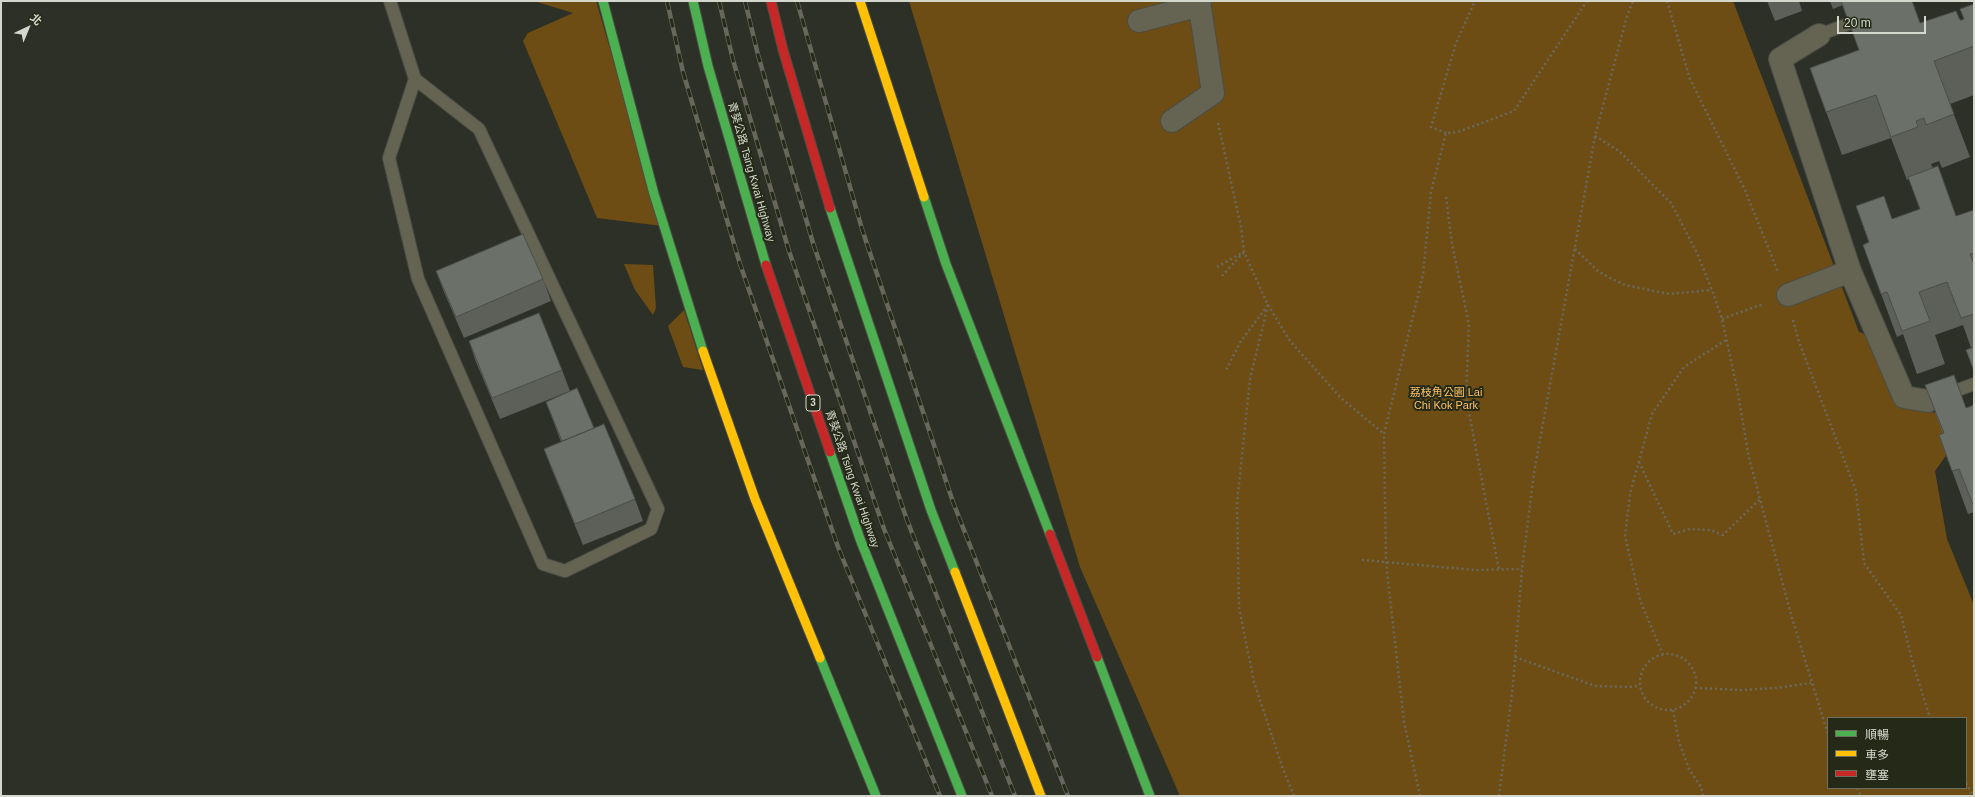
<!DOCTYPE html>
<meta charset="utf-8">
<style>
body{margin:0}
#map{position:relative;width:1975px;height:797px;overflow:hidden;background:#2d3026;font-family:Arial,"Noto Sans TC",sans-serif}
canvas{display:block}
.frame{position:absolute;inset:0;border:2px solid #d4d8cc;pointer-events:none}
.legend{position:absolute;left:1827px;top:717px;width:140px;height:72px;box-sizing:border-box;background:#252a18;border:1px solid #6b7060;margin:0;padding:5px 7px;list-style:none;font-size:12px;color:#d4d8cc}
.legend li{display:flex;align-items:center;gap:8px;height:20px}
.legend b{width:20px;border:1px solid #6b7060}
.north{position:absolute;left:8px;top:8px;width:40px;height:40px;-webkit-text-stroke:3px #252a18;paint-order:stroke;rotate:44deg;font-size:11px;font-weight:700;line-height:16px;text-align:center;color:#d4d8cc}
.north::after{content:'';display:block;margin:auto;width:14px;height:18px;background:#d4d8cc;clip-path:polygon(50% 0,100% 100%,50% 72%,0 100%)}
.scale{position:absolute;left:1837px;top:16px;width:89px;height:18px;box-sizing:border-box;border:2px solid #d4d8cc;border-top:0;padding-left:5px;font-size:12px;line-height:14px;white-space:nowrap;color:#d4d8cc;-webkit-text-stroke:3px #252a18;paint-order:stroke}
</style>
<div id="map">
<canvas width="1975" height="797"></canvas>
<div class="frame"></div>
<ul class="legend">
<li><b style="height:5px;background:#4caf50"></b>順暢</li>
<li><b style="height:5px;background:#ffc107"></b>車多</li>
<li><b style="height:5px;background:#c62828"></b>壅塞</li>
</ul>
<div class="north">北</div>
<div class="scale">20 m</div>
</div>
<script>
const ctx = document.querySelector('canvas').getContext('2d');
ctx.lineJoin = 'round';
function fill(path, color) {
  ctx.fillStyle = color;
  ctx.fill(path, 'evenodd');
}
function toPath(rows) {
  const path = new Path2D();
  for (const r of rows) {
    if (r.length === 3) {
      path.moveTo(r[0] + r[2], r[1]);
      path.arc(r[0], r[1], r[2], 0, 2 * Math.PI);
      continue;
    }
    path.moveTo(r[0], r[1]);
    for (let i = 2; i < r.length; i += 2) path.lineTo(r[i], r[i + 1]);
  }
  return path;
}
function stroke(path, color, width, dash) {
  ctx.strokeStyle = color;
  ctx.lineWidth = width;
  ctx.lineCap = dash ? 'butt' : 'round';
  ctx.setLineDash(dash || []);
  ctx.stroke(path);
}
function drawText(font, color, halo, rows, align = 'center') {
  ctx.font = font + ' Arial,"Noto Sans TC",sans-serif';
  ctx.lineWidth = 4;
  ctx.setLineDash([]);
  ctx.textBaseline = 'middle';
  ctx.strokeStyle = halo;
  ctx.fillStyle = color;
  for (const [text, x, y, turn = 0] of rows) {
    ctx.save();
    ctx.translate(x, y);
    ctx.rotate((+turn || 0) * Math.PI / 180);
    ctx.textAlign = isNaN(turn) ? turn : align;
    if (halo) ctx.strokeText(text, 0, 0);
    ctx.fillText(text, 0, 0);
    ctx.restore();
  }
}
fill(toPath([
 [534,1,596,1,662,226,597,218,523,41,528,33,573,13],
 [909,1,1733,1,1859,332,1878,339,1895,401,1969,423,1935,471,1947,539,1974,605,1974,796,1180,796,1080,567],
 [1828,718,1966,718,1966,788,1828,788],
 [624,264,653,265,656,308,653,315,635,290],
 [684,310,703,370,683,367,668,326]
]), '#6e4d14');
const lane = toPath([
 [390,1,415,79,479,129,658,509,651,529,565,571,543,564,418,279,389,158,415,79],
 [1819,35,1864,18],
 [1944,395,1974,384]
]);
const street = toPath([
 [1139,21,1200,5],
 [1819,35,1780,59,1850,271,1904,397,1928,401],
 [1172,121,1213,93,1199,1],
 [1788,295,1850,271]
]);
const fast = toPath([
 [603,1,654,194,703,351],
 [693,1,708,66,766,265],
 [924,197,946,264,1050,534],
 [830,208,931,510,955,572],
 [830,452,860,539,962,796],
 [1097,657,1150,796],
 [820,658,876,796]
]);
const slow = toPath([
 [860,1,924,197],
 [703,351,755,499,820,658],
 [955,572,1041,796]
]);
const jam = toPath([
 [771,1,783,50,830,208],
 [766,265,830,452],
 [1050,534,1097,657]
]);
stroke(lane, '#4a4d45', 14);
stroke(street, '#4a4d45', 24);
stroke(fast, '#4a4d45', 11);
stroke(slow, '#4a4d45', 11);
stroke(jam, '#4a4d45', 11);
stroke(toPath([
 [1667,1,1690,79,1745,190,1778,272],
 [1218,123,1241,227,1244,252,1268,305,1241,341,1225,372],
 [1446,133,1431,127,1456,43,1475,1],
 [1595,136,1619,151,1671,203,1697,253,1712,290,1722,319,1737,388,1749,458,1792,618,1828,734],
 [1446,197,1452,244,1469,324,1466,397,1499,570],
 [1575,249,1598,271,1610,278,1625,285,1669,294,1712,290],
 [1217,267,1242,253],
 [1222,276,1244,252],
 [1268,305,1250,379,1237,503,1239,608,1254,682,1283,769,1294,796],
 [1268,305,1290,341,1341,398,1384,434],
 [1722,319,1763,304],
 [1793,320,1799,342,1856,491,1864,563,1901,615,1913,664,1930,718],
 [1639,462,1673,534,1690,529,1710,530,1723,535,1760,499],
 [1362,560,1475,570,1522,569],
 [1668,682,28],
 [1663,655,1640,600,1625,536,1630,494,1652,414,1684,367,1726,340],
 [1515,657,1595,686,1630,687,1640,686],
 [1695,688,1742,690,1776,688,1811,683],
 [1673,710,1679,742,1689,769,1701,787,1703,796],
 [1966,783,1973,796],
 [1857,788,1861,796],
 [1420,796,1404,722,1386,562,1384,434,1423,275,1431,192,1446,133,1458,132,1514,111,1587,1],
 [1499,796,1513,685,1522,569,1534,473,1595,136,1627,16,1633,1]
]), '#6a695c', 2.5, [2, 3]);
stroke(lane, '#656352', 12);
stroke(street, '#656352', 22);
stroke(fast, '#4caf50', 9);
stroke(slow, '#ffc107', 9);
stroke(jam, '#c62828', 9);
const rail = toPath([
 [667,1,683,72,740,264,838,547,940,796],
 [719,1,733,60,789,251,884,529,992,796],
 [745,1,758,55,813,243,907,520,1015,796],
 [797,1,862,229,953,502,1068,796]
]);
stroke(rail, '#68675c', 4.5);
stroke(rail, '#252a18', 3, [9]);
fill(toPath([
 [1767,1,1799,1,1802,11,1775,21],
 [1830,1,1912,1,1920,23,1962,20,1964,19,1974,4,1974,95,1950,104,1970,157,1942,168,1939,161,1931,164,1956,216,1974,210,1974,372,1966,350,1971,348,1963,325,1935,335,1945,364,1917,374,1903,334,1897,337,1863,245,1869,243,1892,219,1920,209,1909,179,1907,180,1891,138,1842,155,1810,68,1859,50,1843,5,1833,9],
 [436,271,543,279,551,301,464,338,444,292],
 [469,341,562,370,570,391,500,419,476,362],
 [1925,385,1966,408,1974,405,1974,512,1968,514,1939,435,1943,434],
 [546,402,594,428,635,499,643,521,583,545,552,470,544,449,561,442]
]), '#5c6059');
const building = toPath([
 [1841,1,1912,1,1920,23,1956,11,1960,20,1962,20,1964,19,1960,9,1974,4,1974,46,1934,61,1954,114,1926,125,1924,118,1916,121,1918,127,1891,137,1876,95,1826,112,1810,68,1859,50,1841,1],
 [1938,166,1956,216,1974,210,1974,253,1970,254,1974,264,1974,314,1961,318,1947,282,1919,292,1930,321,1902,331,1887,292,1881,294,1863,245,1869,242,1856,206,1884,196,1892,219,1920,209,1908,177,1938,166],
 [523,234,543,279,456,317,436,271,523,234],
 [539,313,562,370,492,398,469,341,539,313],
 [1974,347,1974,371,1966,350,1974,347],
 [1954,375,1966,408,1974,405,1974,507,1959,469,1952,471,1939,435,1944,433,1925,385,1954,375],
 [577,388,594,428,562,441,546,402,577,388],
 [604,424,635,499,575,524,544,449,604,424]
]);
fill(building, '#6b7068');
stroke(building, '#4b4e49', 1);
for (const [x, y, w] of [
 [813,403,14]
]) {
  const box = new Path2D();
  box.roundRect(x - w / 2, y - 8, w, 16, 3);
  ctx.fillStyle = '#252a18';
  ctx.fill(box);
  stroke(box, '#d4d8cc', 1);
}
drawText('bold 10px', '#d4d8cc', null, [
 ["3",813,403]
]);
drawText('11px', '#d4d8cc', '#252a18', [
 ["青葵公路 Tsing Kwai Highway",751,172,74],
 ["青葵公路 Tsing Kwai Highway",852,479,71]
]);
drawText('11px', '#fec065', '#252a18', [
 ["荔枝角公園 Lai",1446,393],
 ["Chi Kok Park",1446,406]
]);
</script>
